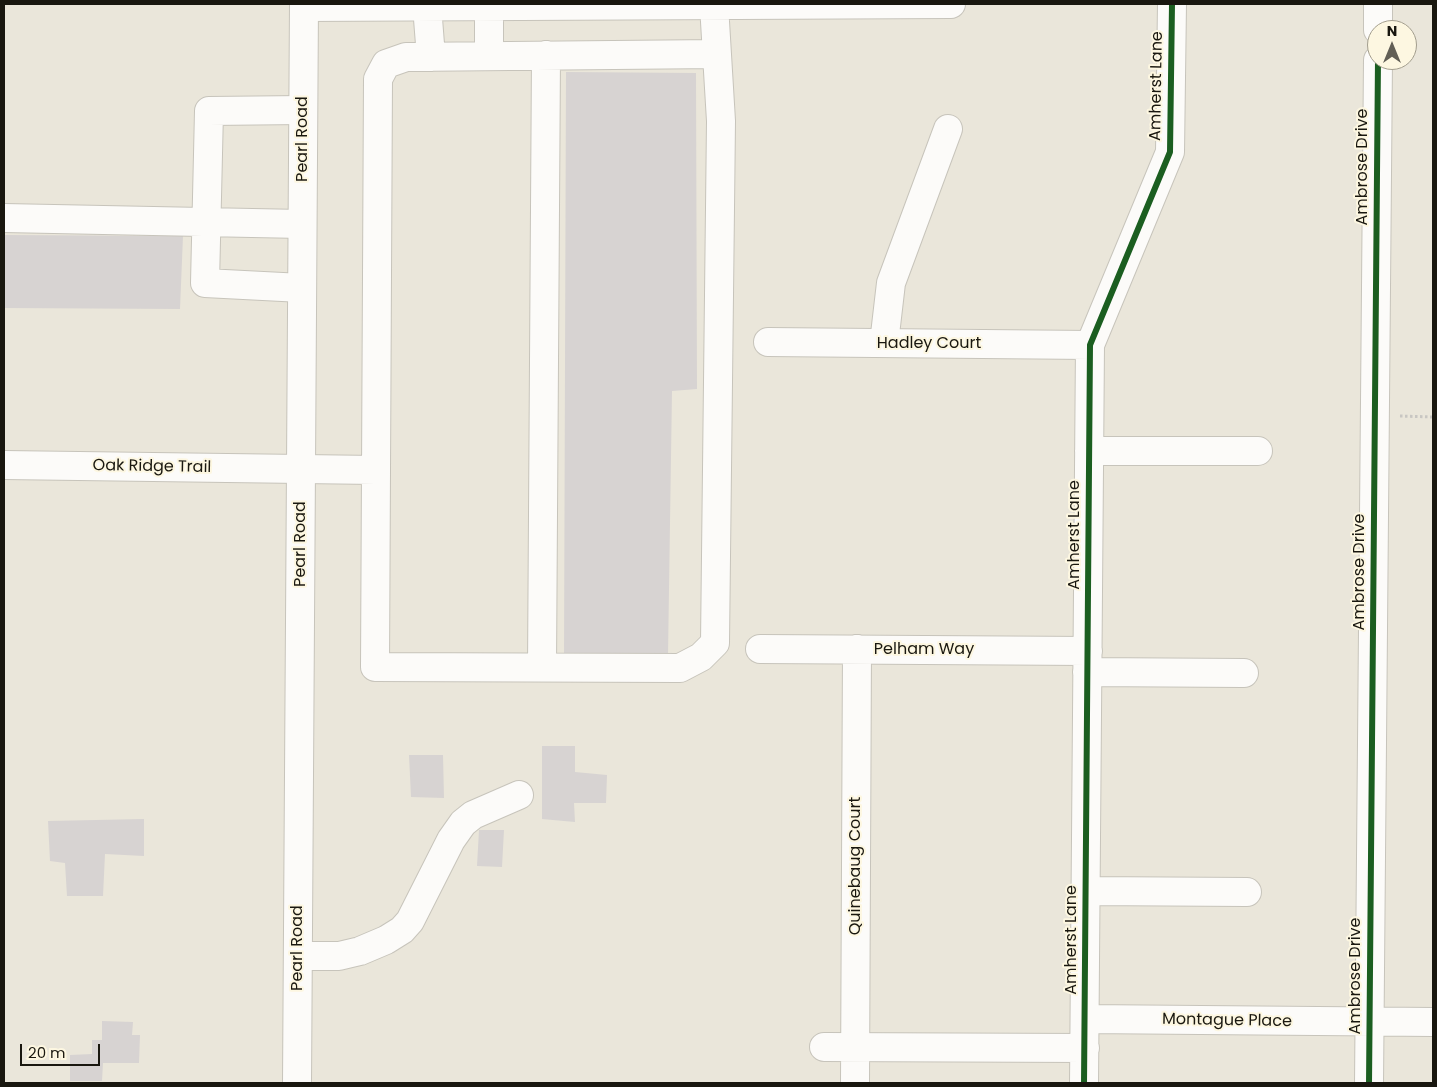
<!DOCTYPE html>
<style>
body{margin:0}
#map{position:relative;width:1437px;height:1087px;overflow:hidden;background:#eae6da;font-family:Poppins,sans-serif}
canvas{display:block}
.frame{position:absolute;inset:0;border:5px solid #19170f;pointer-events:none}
.north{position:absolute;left:1367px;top:20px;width:50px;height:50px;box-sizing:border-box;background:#fdf7e1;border:1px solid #a29d8d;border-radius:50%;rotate:0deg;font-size:14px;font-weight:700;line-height:20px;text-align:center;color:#19170f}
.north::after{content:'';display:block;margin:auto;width:18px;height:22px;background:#625f56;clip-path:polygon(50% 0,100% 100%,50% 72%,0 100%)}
.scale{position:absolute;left:20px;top:1044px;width:80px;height:22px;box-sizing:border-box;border:2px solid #19170f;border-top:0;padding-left:6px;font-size:15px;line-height:18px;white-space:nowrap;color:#19170f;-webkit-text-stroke:4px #fdf7e1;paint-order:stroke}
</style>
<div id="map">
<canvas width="1437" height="1087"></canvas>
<div class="frame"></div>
<div class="north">N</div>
<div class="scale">20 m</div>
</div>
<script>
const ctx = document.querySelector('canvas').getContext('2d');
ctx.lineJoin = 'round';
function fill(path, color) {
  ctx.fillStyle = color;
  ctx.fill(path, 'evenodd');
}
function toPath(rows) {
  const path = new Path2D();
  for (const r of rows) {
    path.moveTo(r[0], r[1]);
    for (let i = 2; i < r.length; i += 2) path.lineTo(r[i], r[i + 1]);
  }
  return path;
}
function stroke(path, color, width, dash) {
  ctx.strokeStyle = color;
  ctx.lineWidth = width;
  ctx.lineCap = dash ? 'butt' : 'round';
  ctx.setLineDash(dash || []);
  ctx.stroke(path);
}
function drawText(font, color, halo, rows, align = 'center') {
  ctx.font = font + ' Poppins,sans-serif';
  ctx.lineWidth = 4;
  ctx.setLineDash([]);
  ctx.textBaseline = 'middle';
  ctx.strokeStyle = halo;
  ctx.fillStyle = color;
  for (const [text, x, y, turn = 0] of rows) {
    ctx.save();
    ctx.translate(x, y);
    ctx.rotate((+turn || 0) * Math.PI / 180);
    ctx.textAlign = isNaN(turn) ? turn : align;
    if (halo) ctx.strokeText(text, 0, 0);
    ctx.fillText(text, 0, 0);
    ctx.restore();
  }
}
fill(toPath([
 [566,72,696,73,697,389,672,391,668,655,564,655],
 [4,235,183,236,180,309,4,308],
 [542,746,575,746,575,772,607,775,606,803,574,803,575,822,542,819],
 [409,755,443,755,444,798,411,797],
 [144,819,144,856,105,854,103,896,67,896,65,863,50,861,48,821],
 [479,830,504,830,502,867,477,866],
 [102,1021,133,1022,132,1035,140,1035,139,1063,103,1063,102,1081,70,1081,70,1055,92,1054,92,1040,102,1040]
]), '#d7d3d2');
const minor = toPath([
 [714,5,721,121,715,643,701,657,680,668,375,667,378,79,386,64,406,57,717,54],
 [427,6,431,57],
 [489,6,489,56],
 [304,7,951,4],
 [1378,30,1378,4],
 [4,218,302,224],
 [302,288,205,283,209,111,303,110],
 [768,342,1090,345],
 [884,343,891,283,948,129],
 [1089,451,1258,451],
 [4,465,376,470],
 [760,649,1088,651],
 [542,667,546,55],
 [1087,672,1244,673],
 [1086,891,1247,892],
 [298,956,339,956,360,951,386,940,402,930,410,921,451,840,463,823,473,815,519,795],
 [1085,1019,1433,1022],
 [824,1047,1085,1048],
 [855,1083,857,649],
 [1084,1083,1090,345,1170,152,1172,4],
 [1369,1083,1378,60]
]);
const major = toPath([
 [297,1083,304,4]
]);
stroke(minor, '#c7c4bb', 30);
stroke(major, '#c7c4bb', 30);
stroke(toPath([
 [1400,416,1433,417]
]), '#c8c6c2', 3, [2.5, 2.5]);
stroke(minor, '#fcfbf9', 28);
stroke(major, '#fcfbf9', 28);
stroke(toPath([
 [1084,1083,1090,345,1170,152,1172,4],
 [1369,1083,1378,60]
]), '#1b5e20', 6);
drawText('16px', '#19170f', '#fdf7e1', [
 ["Amherst Lane",1157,86,-89],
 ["Pearl Road",303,139,-90],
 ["Ambrose Drive",1363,167,-90],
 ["Hadley Court",929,344],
 ["Oak Ridge Trail",152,467,1],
 ["Amherst Lane",1075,535,-90],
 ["Pearl Road",301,544,-90],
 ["Ambrose Drive",1360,572,-90],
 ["Pelham Way",924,650],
 ["Quinebaug Court",856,866,-90],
 ["Amherst Lane",1072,940,-90],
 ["Pearl Road",298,948,-90],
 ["Ambrose Drive",1356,976,-90],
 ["Montague Place",1227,1021,1]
]);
</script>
